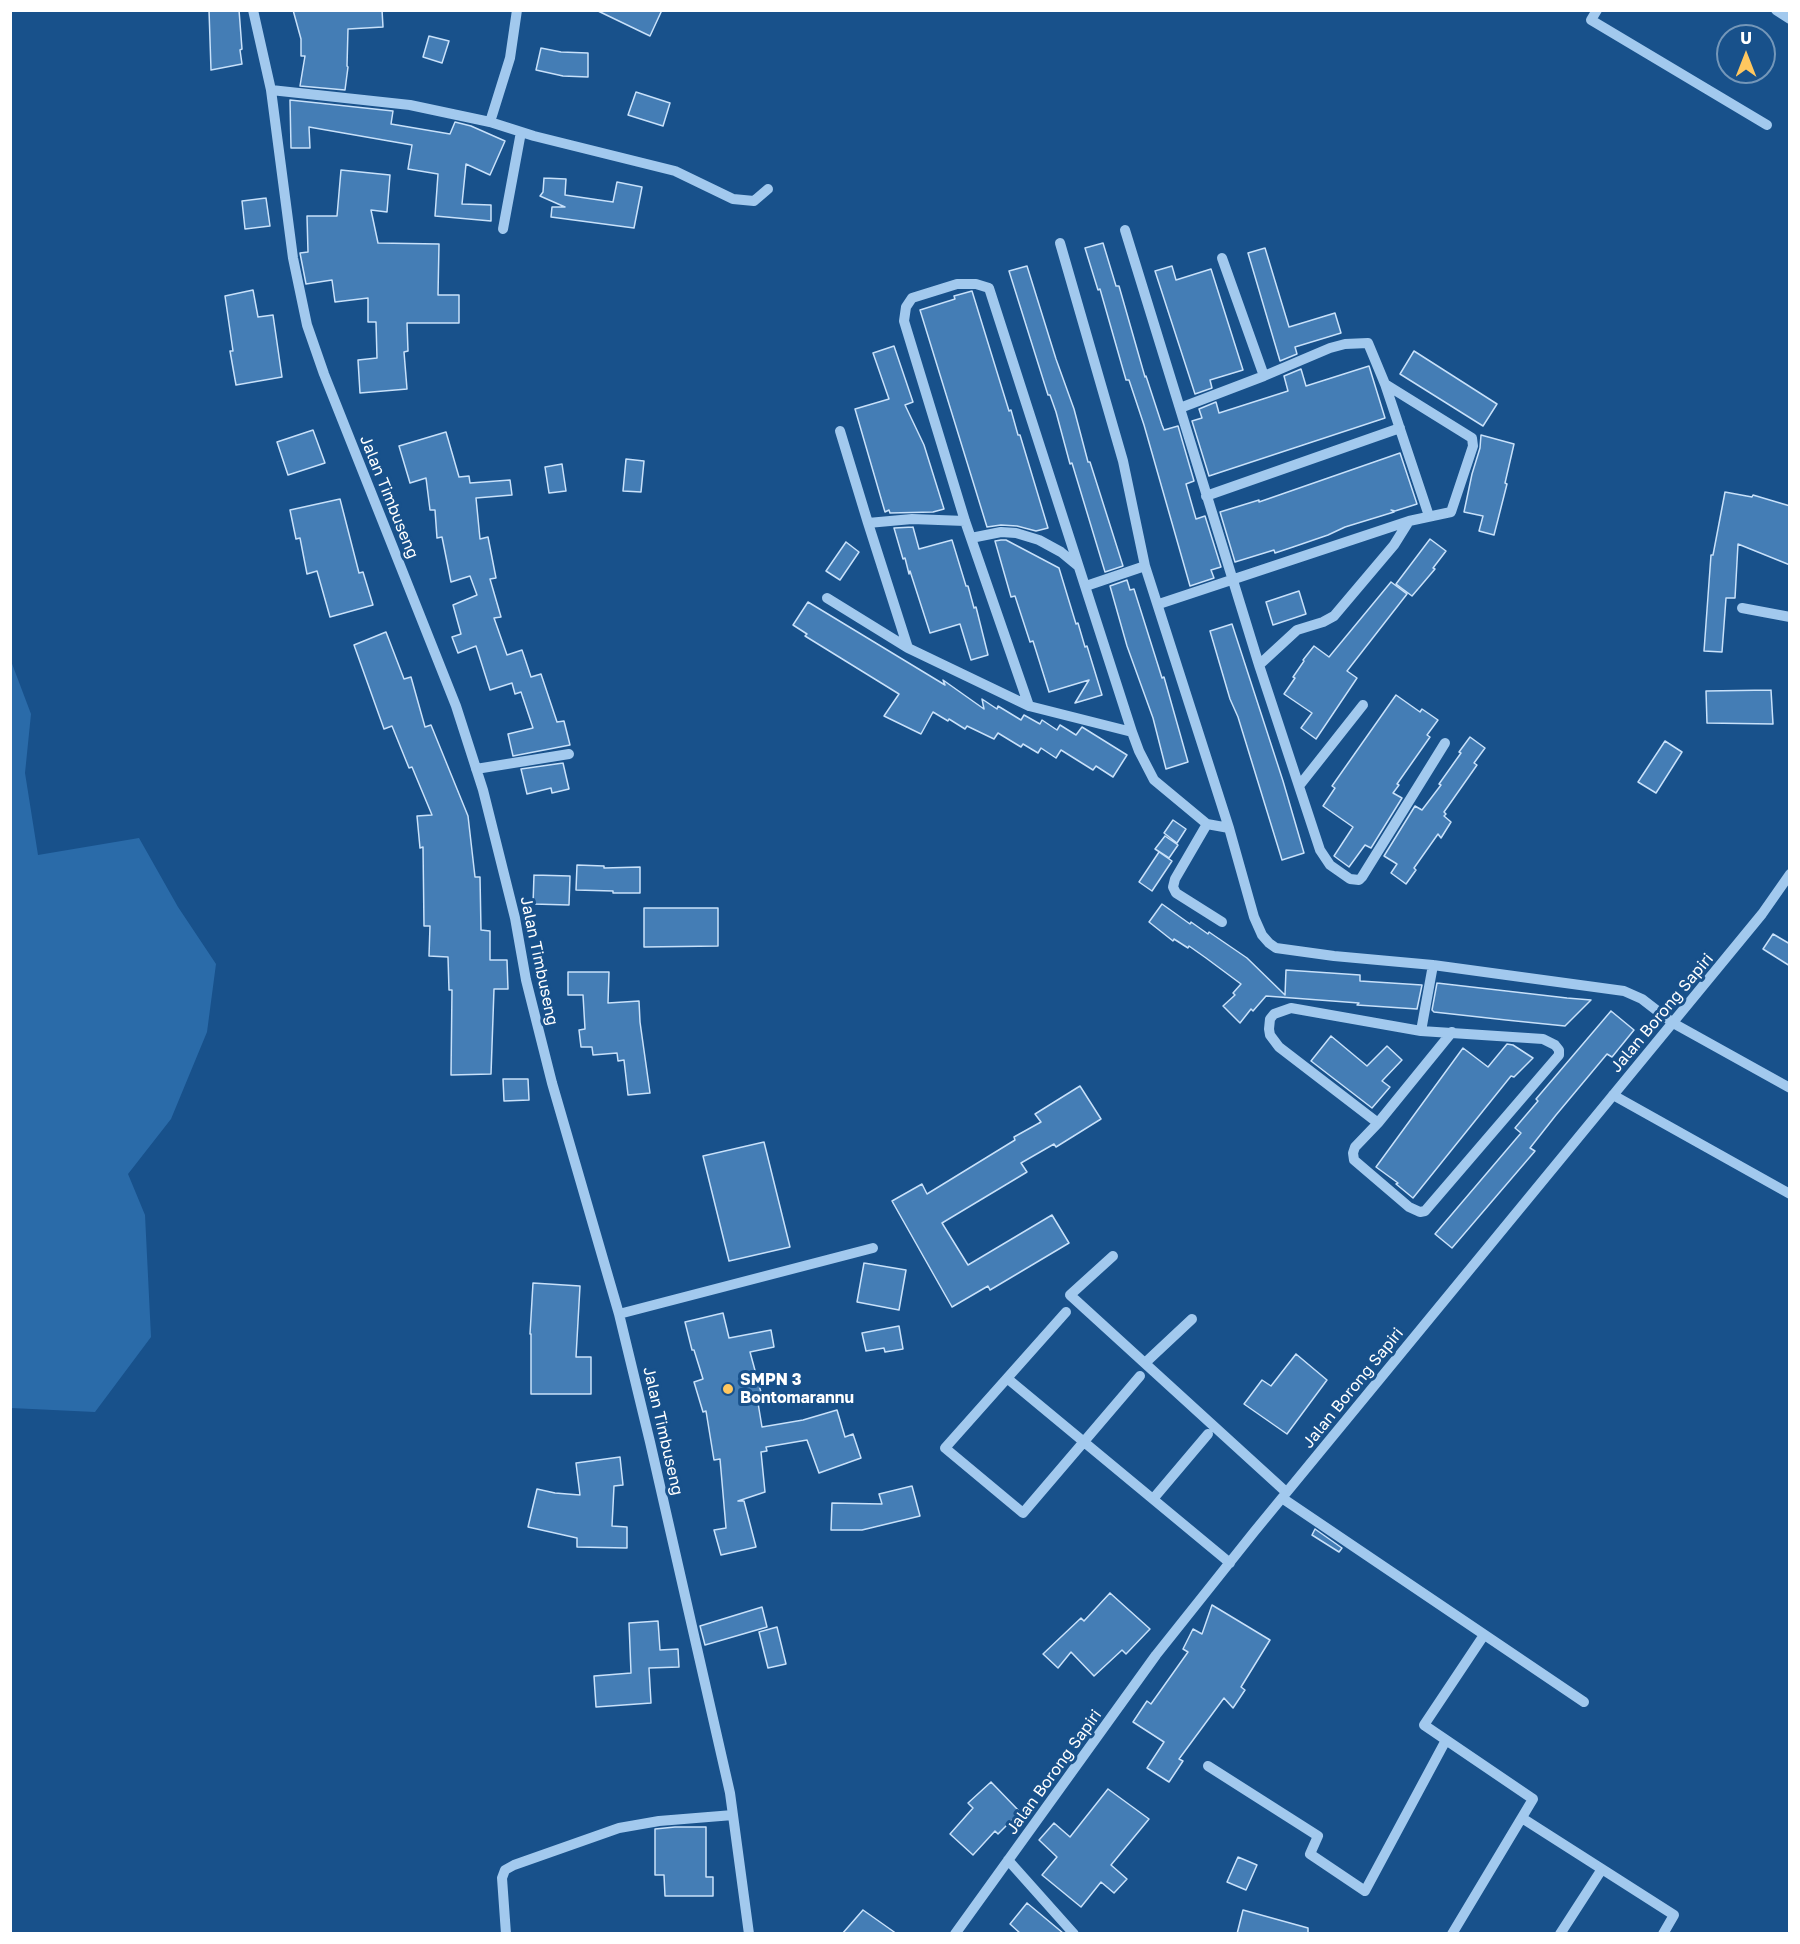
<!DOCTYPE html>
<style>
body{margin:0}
#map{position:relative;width:1800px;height:1944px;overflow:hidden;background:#18518b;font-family:"Golos Text",sans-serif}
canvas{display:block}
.frame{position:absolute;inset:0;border:12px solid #fff;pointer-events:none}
.north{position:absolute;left:1716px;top:24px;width:60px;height:60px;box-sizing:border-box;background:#18518b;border:2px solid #7497b9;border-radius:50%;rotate:0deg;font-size:16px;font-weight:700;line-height:24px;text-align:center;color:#fff}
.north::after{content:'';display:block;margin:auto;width:21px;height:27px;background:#ffc75f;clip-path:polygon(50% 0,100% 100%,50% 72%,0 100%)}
</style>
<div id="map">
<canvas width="1800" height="1944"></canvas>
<div class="frame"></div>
<div class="north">U</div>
</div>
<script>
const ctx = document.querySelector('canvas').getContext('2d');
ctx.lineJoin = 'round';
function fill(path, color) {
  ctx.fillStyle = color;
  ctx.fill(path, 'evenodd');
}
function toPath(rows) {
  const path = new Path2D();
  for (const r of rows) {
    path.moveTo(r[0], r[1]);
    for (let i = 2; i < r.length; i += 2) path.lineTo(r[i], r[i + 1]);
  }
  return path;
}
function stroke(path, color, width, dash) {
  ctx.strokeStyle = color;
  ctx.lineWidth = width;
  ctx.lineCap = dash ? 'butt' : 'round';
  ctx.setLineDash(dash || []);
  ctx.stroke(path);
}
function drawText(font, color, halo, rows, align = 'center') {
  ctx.font = font + ' "Golos Text",sans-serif';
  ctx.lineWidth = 6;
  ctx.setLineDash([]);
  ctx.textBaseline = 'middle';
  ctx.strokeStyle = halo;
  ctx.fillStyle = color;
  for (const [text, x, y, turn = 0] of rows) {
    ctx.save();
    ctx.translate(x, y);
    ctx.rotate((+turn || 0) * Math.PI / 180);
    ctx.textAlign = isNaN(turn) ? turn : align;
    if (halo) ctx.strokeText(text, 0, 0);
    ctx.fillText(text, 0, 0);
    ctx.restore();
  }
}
fill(toPath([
 [11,661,31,714,25,773,38,855,139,838,178,907,216,964,207,1032,171,1119,128,1174,145,1215,151,1337,95,1412,11,1408]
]), '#2a6ba9');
const building = toPath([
 [209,10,239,10,242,49,240,50,242,64,211,70,209,10],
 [293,10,382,10,383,27,348,29,347,66,348,67,345,90,300,86,305,56,301,56,301,39,293,10],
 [596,10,662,10,650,36,596,10],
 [429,36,449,41,442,63,423,57,429,36],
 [541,48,561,52,588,53,588,77,563,76,536,70,541,48],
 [636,92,670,103,663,126,628,115,636,92],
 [290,100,393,111,391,124,450,134,455,122,471,126,505,141,490,175,466,164,462,204,491,205,491,221,435,216,438,174,408,169,412,145,309,127,310,148,291,148,290,100],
 [341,170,390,175,387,212,371,210,378,243,439,244,438,295,459,295,459,323,407,323,408,351,404,352,407,389,360,393,358,360,377,358,376,322,368,322,368,298,335,302,332,280,306,284,300,253,308,252,307,216,337,216,341,170],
 [544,178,566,179,565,195,613,202,617,182,642,187,634,228,551,217,552,207,565,207,540,196,543,192,544,178],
 [266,198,270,226,245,229,242,201,266,198],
 [1103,243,1116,286,1119,286,1145,377,1146,376,1162,425,1164,430,1178,426,1194,481,1186,484,1196,519,1205,516,1221,567,1211,570,1214,578,1190,586,1144,425,1129,380,1126,380,1100,289,1098,290,1085,248,1103,243],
 [1265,248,1289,327,1335,313,1341,333,1295,347,1297,354,1280,361,1248,253,1265,248],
 [1027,266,1056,359,1074,409,1088,462,1090,462,1123,566,1105,572,1072,463,1070,464,1056,412,1050,395,1048,395,1009,271,1027,266],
 [1172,266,1176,280,1211,269,1243,370,1210,380,1212,388,1195,394,1155,271,1172,266],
 [253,290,258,317,273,315,282,377,236,385,230,351,233,351,225,296,253,290],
 [972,291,1009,411,1011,410,1018,435,1020,435,1048,528,1036,531,1017,526,1001,525,987,527,920,310,955,299,954,296,972,291],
 [894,346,913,402,905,405,924,445,944,509,933,512,890,513,889,510,885,512,855,409,889,399,873,353,894,346],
 [1414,351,1497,404,1483,426,1400,374,1414,351],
 [1369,366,1385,418,1209,476,1192,421,1202,418,1199,409,1216,402,1219,413,1288,391,1284,376,1301,369,1306,386,1369,366],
 [313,430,325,463,288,475,277,442,313,430],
 [446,432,459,477,469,476,470,483,510,480,512,495,476,498,480,539,488,537,496,578,490,579,501,617,494,618,507,655,522,650,531,677,541,674,557,722,564,721,570,745,513,756,508,734,533,728,521,692,515,694,512,683,490,690,476,646,458,653,452,637,461,634,453,605,477,595,470,576,451,582,442,537,437,538,435,510,430,510,426,478,410,483,399,446,446,432],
 [1481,435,1514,444,1505,483,1507,484,1494,535,1479,531,1483,516,1464,512,1472,474,1480,448,1481,435],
 [1400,453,1417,504,1395,511,1391,510,1394,512,1345,527,1328,535,1293,547,1275,553,1274,550,1235,562,1220,512,1259,500,1259,502,1400,453],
 [626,459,644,461,641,492,623,491,626,459],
 [562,464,566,491,549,493,545,467,562,464],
 [1725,492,1752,497,1753,495,1790,506,1790,565,1738,544,1735,598,1726,598,1722,652,1704,651,1711,555,1713,555,1725,492],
 [340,499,359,573,363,572,373,605,330,617,317,571,307,574,300,538,296,539,290,510,340,499],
 [913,527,919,549,952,540,966,586,968,586,974,608,976,607,988,655,971,660,960,624,930,633,910,571,909,574,905,558,903,559,894,528,913,527],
 [1430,539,1446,551,1433,568,1435,569,1412,596,1396,584,1430,539],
 [1001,540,1006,540,1059,568,1069,601,1076,624,1078,623,1085,647,1087,646,1102,695,1075,703,1089,680,1049,692,1033,641,1030,642,1015,596,1011,597,995,541,1001,540],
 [846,542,859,552,840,580,826,571,846,542],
 [1127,580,1130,590,1134,589,1162,678,1164,677,1188,762,1166,769,1153,718,1127,646,1110,586,1127,580],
 [1391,582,1407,594,1347,671,1357,678,1316,739,1301,728,1312,713,1284,694,1295,678,1293,677,1304,661,1303,660,1314,646,1329,657,1391,582],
 [1299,591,1306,614,1273,625,1266,602,1299,591],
 [808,602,945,685,943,680,984,709,982,699,997,709,998,706,1021,720,1024,715,1040,724,1042,720,1057,730,1060,725,1076,735,1082,727,1127,755,1113,777,1096,766,1093,770,1061,750,1056,758,1041,748,1038,753,1023,744,1021,747,998,733,994,739,967,726,965,729,949,719,948,721,933,712,921,734,884,716,899,694,805,636,807,634,793,625,808,602],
 [1232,624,1283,781,1304,853,1282,860,1238,717,1230,699,1210,631,1232,624],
 [386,632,404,679,411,677,425,727,431,725,468,816,475,877,480,877,481,930,490,931,490,960,507,960,508,989,494,989,491,1074,451,1075,452,990,449,990,448,957,429,956,430,926,424,926,423,847,420,848,417,816,432,815,412,767,409,768,392,726,384,729,354,645,386,632],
 [1771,690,1773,724,1707,723,1706,691,1771,690],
 [1396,695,1420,712,1422,709,1438,720,1427,735,1430,737,1397,784,1399,785,1393,793,1402,798,1371,848,1365,845,1349,867,1334,856,1353,827,1323,806,1335,788,1332,786,1396,695],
 [1470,737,1485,748,1474,763,1477,765,1444,812,1446,814,1444,816,1451,822,1441,838,1438,834,1414,868,1416,870,1406,884,1391,873,1397,864,1384,856,1415,806,1422,810,1441,785,1439,784,1461,753,1459,752,1470,737],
 [1665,741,1682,752,1656,793,1638,782,1665,741],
 [563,763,569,789,552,793,551,788,527,794,521,769,563,763],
 [1173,820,1186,829,1177,843,1164,833,1173,820],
 [1165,836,1178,845,1169,858,1155,849,1165,836],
 [1159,852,1172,861,1152,891,1139,882,1159,852],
 [577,865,604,866,604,868,640,867,640,893,613,893,613,891,576,890,577,865],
 [534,875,570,876,569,905,533,904,534,875],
 [1162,904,1190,924,1191,922,1208,934,1209,932,1247,958,1285,995,1286,970,1360,975,1360,981,1422,985,1417,1009,1357,1005,1359,1003,1266,996,1253,1011,1251,1009,1240,1023,1223,1006,1235,995,1233,993,1241,984,1206,958,1189,946,1188,948,1174,939,1173,941,1149,922,1162,904],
 [644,908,718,908,718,946,644,947,644,908],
 [1773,934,1790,944,1790,966,1763,949,1773,934],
 [568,972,609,972,608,1003,639,1001,640,1022,650,1093,628,1095,624,1060,618,1061,617,1053,593,1055,592,1047,581,1047,579,1030,585,1029,583,995,568,995,568,972],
 [1437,983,1567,998,1591,1000,1565,1026,1506,1020,1434,1012,1432,1010,1437,983],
 [1611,1011,1634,1030,1612,1057,1607,1054,1556,1115,1530,1148,1535,1151,1452,1248,1435,1234,1521,1133,1515,1128,1538,1101,1536,1099,1611,1011],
 [1331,1036,1367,1066,1387,1046,1402,1060,1382,1081,1390,1087,1372,1108,1311,1061,1331,1036],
 [1507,1044,1513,1045,1533,1058,1514,1077,1511,1076,1413,1198,1396,1184,1398,1183,1376,1167,1463,1048,1488,1067,1507,1044],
 [503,1079,528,1079,529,1100,504,1101,503,1079],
 [1080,1086,1101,1119,1056,1147,1054,1144,1021,1163,1027,1172,942,1223,968,1265,1052,1215,1069,1243,990,1290,988,1286,952,1307,892,1201,922,1184,927,1194,1015,1140,1014,1137,1041,1122,1035,1114,1080,1086],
 [764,1142,790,1247,729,1261,703,1156,764,1142],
 [864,1263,906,1270,899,1310,857,1302,864,1263],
 [533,1283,580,1286,576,1357,591,1357,591,1394,531,1394,531,1334,530,1334,533,1283],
 [723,1313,729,1338,771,1330,774,1347,750,1352,762,1396,757,1397,762,1427,803,1420,837,1410,845,1437,853,1434,861,1458,819,1473,807,1440,766,1447,767,1451,761,1452,765,1492,738,1501,744,1501,756,1547,721,1555,714,1530,726,1528,720,1459,714,1460,706,1411,703,1412,694,1382,703,1379,694,1350,692,1350,685,1322,723,1313],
 [899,1326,903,1349,885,1352,884,1348,866,1351,862,1333,899,1326],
 [1296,1354,1327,1380,1287,1434,1244,1404,1262,1380,1271,1386,1296,1354],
 [620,1457,623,1485,614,1486,612,1526,627,1527,627,1548,577,1547,577,1538,528,1527,537,1489,555,1493,580,1495,576,1463,620,1457],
 [912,1486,920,1516,862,1530,831,1530,832,1503,882,1504,879,1494,912,1486],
 [1315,1529,1342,1548,1339,1552,1312,1535,1315,1529],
 [1110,1593,1150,1629,1126,1654,1122,1650,1094,1676,1071,1652,1058,1668,1043,1654,1081,1618,1084,1621,1110,1593],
 [1212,1605,1270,1640,1241,1687,1245,1690,1233,1708,1224,1698,1179,1759,1183,1761,1169,1782,1147,1768,1164,1742,1133,1722,1147,1701,1151,1704,1188,1652,1183,1649,1193,1629,1202,1634,1212,1605],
 [762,1607,767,1627,705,1645,700,1626,762,1607],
 [658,1621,660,1650,678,1649,679,1667,649,1668,651,1703,596,1707,594,1676,631,1673,629,1623,658,1621],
 [777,1627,786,1664,768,1668,759,1632,777,1627],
 [991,1782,1020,1812,998,1834,995,1831,973,1855,950,1834,973,1808,968,1803,991,1782],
 [1108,1789,1149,1819,1111,1865,1127,1879,1114,1893,1101,1882,1081,1907,1042,1875,1057,1857,1039,1840,1054,1823,1070,1837,1108,1789],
 [675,1827,706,1827,706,1877,713,1877,713,1896,665,1896,664,1875,655,1875,655,1829,675,1827],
 [1238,1857,1257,1865,1246,1890,1227,1882,1238,1857],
 [1027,1903,1063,1933,1064,1934,1021,1934,1010,1924,1027,1903],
 [863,1910,897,1934,842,1934,863,1910],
 [1243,1910,1308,1928,1308,1934,1237,1934,1243,1910]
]);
fill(building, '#447db5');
stroke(building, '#c8e1fa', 1.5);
stroke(toPath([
 [253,10,271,90,293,258,307,325,324,374,456,706,483,790,515,918,526,980,552,1083,619,1314,650,1442,730,1793,749,1934],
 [1597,10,1591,20,1767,125],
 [1776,10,1790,19],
 [271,90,410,105,490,122,510,58,517,10],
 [490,122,534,136,675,171,733,199,754,201,768,189],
 [503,229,521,132],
 [1125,230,1259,665,1320,850,1330,865,1350,879,1359,880,1362,877,1445,743],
 [1060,243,1123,461,1145,566,1229,828,1254,917,1262,935,1269,943,1276,948,1334,956,1433,965,1624,991,1642,999,1673,1023,1790,1088],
 [1222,258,1264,376],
 [1180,408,1264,376,1330,348,1345,344,1368,343,1385,384,1429,516],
 [840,431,868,523],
 [1206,496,1400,428],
 [965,521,912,519,868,523,908,648,1029,706,1132,732,1139,751,1154,780,1207,824,1229,828],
 [971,538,1001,532,1016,533,1039,540,1061,552,1078,566],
 [1086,586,1145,566],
 [827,598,908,648],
 [1159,604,1409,521,1451,512,1473,446,1472,438,1385,384],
 [1742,608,1790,617],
 [1259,665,1297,630,1323,622,1334,616,1394,545,1409,521],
 [1029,706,965,521,904,321,906,307,912,298,957,284,976,284,989,288,1132,732],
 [476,769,569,754],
 [1299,786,1363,705],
 [1207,824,1175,879,1173,887,1176,893,1222,922],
 [1421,1031,1291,1008,1274,1014,1270,1019,1269,1029,1270,1035,1279,1047,1378,1123,1355,1147,1353,1153,1354,1160,1409,1207,1420,1212,1425,1211,1559,1055,1559,1050,1555,1045,1543,1039,1421,1031,1433,965],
 [1613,1095,1790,1194],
 [1378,1123,1452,1032],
 [1113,1256,1070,1295,1286,1492],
 [1066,1312,945,1448,1023,1513,1140,1376],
 [619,1314,873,1248],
 [1145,1363,1192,1319],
 [1008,1379,1230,1563],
 [1282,1498,1584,1702],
 [1153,1499,1208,1434],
 [1208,1766,1318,1836,1310,1854,1365,1891,1446,1740],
 [1522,1818,1674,1915,1663,1934],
 [1008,1860,1074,1934],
 [506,1934,502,1878,505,1870,514,1865,619,1828,659,1821,733,1815],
 [955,1934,1156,1655,1254,1532,1762,914,1790,874],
 [1452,1934,1533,1799,1424,1725,1484,1635],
 [1560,1934,1602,1869]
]), '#a2c9ee', 10);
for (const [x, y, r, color] of [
 [728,1389,6,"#ffc75f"]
]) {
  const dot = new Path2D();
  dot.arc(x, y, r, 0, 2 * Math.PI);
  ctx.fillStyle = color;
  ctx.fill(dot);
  stroke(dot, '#18518b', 2);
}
drawText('16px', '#fff', '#18518b', [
 ["Jalan Timbuseng",389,497,68],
 ["Jalan Timbuseng",539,961,78],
 ["Jalan Borong Sapiri",1662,1013,-50],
 ["Jalan Borong Sapiri",1353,1388,-51],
 ["Jalan Timbuseng",663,1431,77],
 ["Jalan Borong Sapiri",1054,1772,-54]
]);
drawText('bold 16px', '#fff', '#18518b', [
 ["SMPN 3",740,1380],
 ["Bontomarannu",740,1398]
], 'left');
</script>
